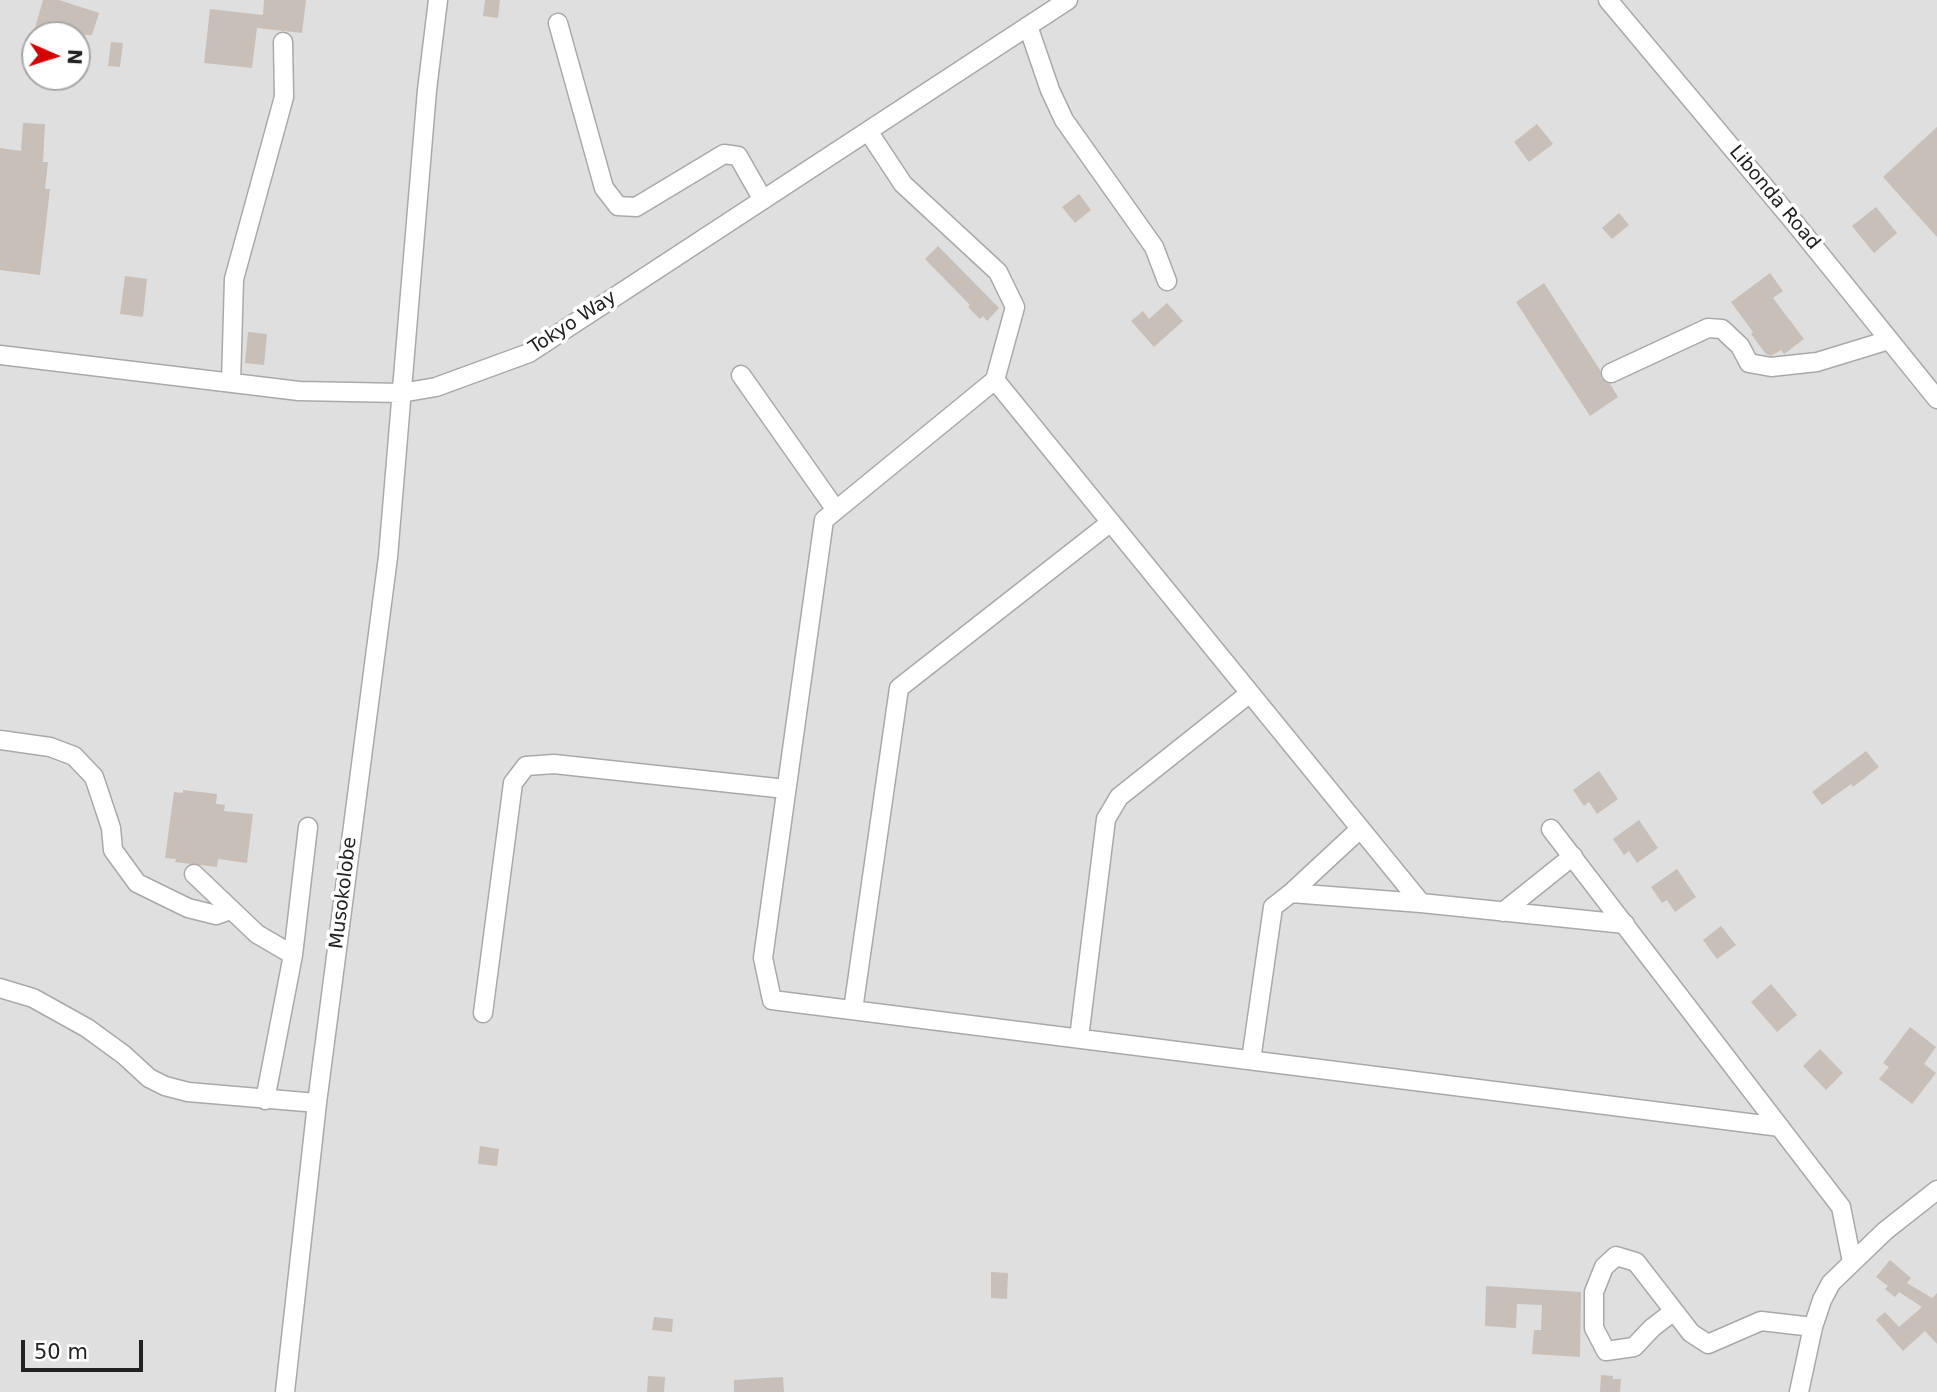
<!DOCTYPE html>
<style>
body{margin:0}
#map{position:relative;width:1937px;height:1392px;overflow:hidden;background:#f2efe9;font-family:"DejaVu Sans",sans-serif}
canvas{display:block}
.north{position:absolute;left:21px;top:21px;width:70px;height:70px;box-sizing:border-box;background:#fff;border:2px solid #a7a7a7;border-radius:50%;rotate:93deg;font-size:19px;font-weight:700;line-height:28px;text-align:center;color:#222}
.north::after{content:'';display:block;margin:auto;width:24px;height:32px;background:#d40000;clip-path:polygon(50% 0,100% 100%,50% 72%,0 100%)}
.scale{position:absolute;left:21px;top:1340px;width:122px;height:32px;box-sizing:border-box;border:4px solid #222;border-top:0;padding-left:9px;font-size:21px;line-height:24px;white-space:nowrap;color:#222;-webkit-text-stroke:5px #fff;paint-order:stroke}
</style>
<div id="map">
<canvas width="1937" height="1392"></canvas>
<div class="north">N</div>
<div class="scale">50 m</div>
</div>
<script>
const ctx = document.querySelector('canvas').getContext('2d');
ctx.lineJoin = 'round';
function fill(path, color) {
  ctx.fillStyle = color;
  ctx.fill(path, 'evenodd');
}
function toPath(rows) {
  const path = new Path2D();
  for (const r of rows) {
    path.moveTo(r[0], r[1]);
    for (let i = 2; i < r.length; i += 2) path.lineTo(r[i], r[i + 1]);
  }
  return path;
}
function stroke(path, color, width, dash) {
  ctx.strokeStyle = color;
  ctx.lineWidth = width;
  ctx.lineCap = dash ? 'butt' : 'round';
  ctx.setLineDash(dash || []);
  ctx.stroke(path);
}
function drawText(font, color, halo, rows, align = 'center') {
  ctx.font = font + ' "DejaVu Sans",sans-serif';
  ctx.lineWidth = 7;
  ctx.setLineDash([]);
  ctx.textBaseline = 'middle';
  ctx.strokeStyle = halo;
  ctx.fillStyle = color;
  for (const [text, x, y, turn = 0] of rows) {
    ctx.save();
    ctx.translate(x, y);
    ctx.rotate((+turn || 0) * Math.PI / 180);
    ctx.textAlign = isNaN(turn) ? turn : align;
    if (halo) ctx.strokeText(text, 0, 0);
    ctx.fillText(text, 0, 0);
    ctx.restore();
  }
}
fill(toPath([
 [0,0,1937,0,1937,1392,0,1392],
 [35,35,77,35,77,77,35,77]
]), '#e0dfdf');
fill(toPath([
 [43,0,59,0,99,13,92,35,33,35],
 [264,0,306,0,302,33,257,28,252,68,204,63,210,9,263,15],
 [485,0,500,0,498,18,483,16],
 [111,42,123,43,120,67,108,66],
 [23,123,45,124,43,162,48,162,45,189,50,189,40,275,0,270,0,148,21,151],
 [1537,124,1553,144,1529,162,1514,142],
 [1937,127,1937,237,1883,177],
 [1079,194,1091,210,1075,223,1062,207],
 [1876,207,1897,233,1874,253,1852,226],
 [1619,213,1629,225,1612,239,1602,228],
 [938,246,999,308,987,321,983,316,980,319,968,307,970,305,925,259],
 [1770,273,1783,291,1773,298,1804,339,1784,354,1781,350,1771,356,1766,354,1751,334,1753,332,1731,302],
 [125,276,147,279,143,317,120,314],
 [1544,283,1600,370,1601,378,1610,384,1618,397,1590,416,1516,302],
 [1167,303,1183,321,1154,347,1131,321,1143,311,1149,319],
 [248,332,267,334,264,365,245,363],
 [1866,751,1879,767,1853,787,1851,784,1822,805,1812,792],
 [1599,771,1618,799,1597,814,1589,802,1584,806,1573,790],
 [183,790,217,794,216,804,225,805,224,811,253,814,247,863,218,859,217,867,175,862,176,859,165,858,174,792,183,793],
 [1639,820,1658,848,1637,863,1629,851,1624,855,1613,839],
 [1677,869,1696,897,1675,912,1667,900,1662,903,1651,887],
 [1721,926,1736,945,1717,959,1703,940],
 [1771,984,1797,1015,1777,1032,1751,1002],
 [1910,1027,1936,1047,1924,1064,1936,1073,1912,1104,1879,1079,1889,1067,1883,1063],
 [1820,1049,1843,1073,1826,1090,1803,1066],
 [480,1146,499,1149,497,1166,478,1164],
 [1890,1260,1911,1278,1907,1283,1932,1298,1937,1293,1937,1344,1925,1331,1903,1351,1876,1320,1885,1312,1899,1327,1922,1307,1899,1292,1895,1297,1885,1289,1888,1286,1876,1277],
 [991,1272,1008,1273,1007,1299,991,1298],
 [1486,1286,1581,1292,1580,1357,1532,1354,1534,1330,1541,1330,1542,1305,1517,1304,1516,1328,1485,1326],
 [654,1317,673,1319,672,1332,652,1330],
 [1601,1375,1613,1376,1613,1379,1621,1379,1620,1392,1600,1392],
 [648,1376,665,1377,664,1392,647,1392],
 [783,1377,784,1392,734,1392,734,1380]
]), '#c7bfb8');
const minor = toPath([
 [1608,0,1794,222,1937,399],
 [558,23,604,188,618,206,636,207,724,154,738,156,763,200],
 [1028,26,1050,90,1064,120,1154,247,1167,281],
 [868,131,903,184,998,272,1015,307,995,380],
 [0,355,299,391,401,393,436,387,529,353,1068,0],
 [1611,373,1708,328,1722,329,1740,346,1749,363,1771,367,1817,362,1889,340],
 [741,375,836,510],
 [231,383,234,279,284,97,283,42],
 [0,740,50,747,74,756,94,777,111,828,113,850,137,883,188,908,216,915,230,910],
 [1551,829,1841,1207,1852,1262],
 [194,874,257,934,293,955],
 [1291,893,1360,829],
 [1503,912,1573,856],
 [1625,924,1421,903,995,380,824,520,763,958,772,1000,1780,1127],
 [0,988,33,998,87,1028,124,1055,149,1078,165,1086,188,1092,317,1103],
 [853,1010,899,688,1111,522],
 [483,1013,513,783,526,766,554,764,786,789],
 [1079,1038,1106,819,1119,797,1250,693],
 [1251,1060,1273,907,1291,893,1421,903],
 [265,1100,293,955,308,827],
 [1674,1311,1652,1328,1634,1347,1606,1351,1594,1328,1594,1292,1604,1267,1616,1256,1636,1262,1674,1311,1691,1333,1708,1344,1761,1321,1813,1327],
 [285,1392,317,1103,388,557,427,90,438,0],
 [1799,1392,1813,1327,1822,1300,1831,1283,1885,1231,1937,1190]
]);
stroke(minor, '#a9a9a9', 21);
stroke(minor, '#fff', 18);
drawText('19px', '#222', '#fff', [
 ["Libonda Road",1774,198,50],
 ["Tokyo Way",573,323,-33],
 ["Musokolobe",344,893,-83]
]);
</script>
